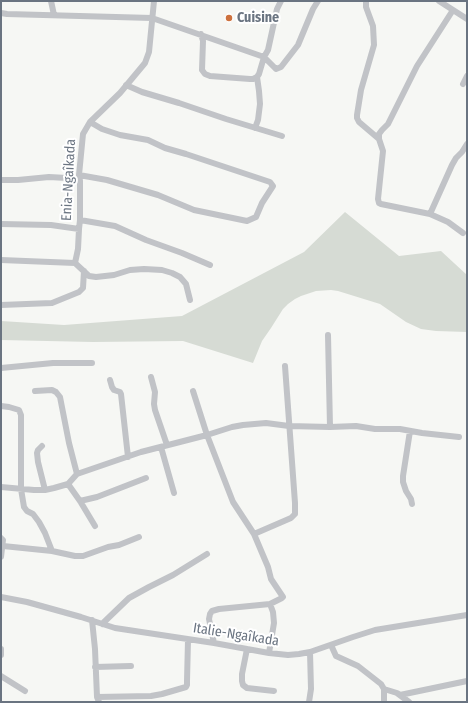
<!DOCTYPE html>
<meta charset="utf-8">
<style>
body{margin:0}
#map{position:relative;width:468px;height:703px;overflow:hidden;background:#f6f7f4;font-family:"Fira Sans Condensed",sans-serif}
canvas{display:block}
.frame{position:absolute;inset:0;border:2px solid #6a7481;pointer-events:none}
</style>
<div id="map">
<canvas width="468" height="703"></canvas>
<div class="frame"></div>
</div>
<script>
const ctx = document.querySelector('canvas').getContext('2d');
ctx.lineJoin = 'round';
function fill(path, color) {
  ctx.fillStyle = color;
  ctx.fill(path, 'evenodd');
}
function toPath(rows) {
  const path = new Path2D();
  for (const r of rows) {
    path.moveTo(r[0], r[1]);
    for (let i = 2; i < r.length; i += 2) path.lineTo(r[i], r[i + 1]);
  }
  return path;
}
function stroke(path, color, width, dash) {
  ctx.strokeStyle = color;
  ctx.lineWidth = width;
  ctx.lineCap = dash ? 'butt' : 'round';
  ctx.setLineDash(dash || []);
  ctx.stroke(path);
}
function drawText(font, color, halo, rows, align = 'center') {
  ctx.font = font + ' "Fira Sans Condensed",sans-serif';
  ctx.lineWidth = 4;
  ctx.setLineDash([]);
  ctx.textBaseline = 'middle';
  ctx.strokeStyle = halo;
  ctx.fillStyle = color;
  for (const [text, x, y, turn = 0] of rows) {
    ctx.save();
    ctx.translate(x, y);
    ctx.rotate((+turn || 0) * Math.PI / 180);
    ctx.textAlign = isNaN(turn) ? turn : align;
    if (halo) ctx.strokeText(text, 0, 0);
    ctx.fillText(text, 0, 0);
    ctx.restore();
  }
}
fill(toPath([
 [345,212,399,256,441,251,467,275,467,332,436,331,421,329,406,322,380,304,338,291,331,290,316,291,301,296,295,299,288,304,283,309,271,328,262,341,253,363,183,341,93,342,1,340,1,321,64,325,182,316,304,252]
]), '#d6dbd4');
stroke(toPath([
 [51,1,54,15],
 [366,1,366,7,373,26,374,45,361,90,357,115,357,118,359,122,379,139,383,151,378,199,379,203,381,204,430,214,448,222,463,233],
 [439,1,467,19],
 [1,13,7,14,152,18,264,57,268,50,277,9,281,1],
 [201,34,203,41,202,70,205,74,210,76,250,79,253,79,257,77],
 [463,84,467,76],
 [126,85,142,92,179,103,226,119,282,136],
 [255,128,258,120,260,104,259,91,257,77,259,74,264,57,276,69,281,67,298,45,313,9,318,1],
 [379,139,379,134,382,130,388,124,417,66,453,10],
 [79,175,107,180,158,195,194,210,247,221,256,217,262,203,273,186,270,182,186,154,165,148,148,140,120,135,102,129,90,122],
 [1,180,18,180,49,177,67,178,80,181],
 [430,214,452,165,456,158,462,152,467,144],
 [80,220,115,226,146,240,182,253,210,265],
 [1,224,51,225,79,229],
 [1,260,75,263,78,249,79,229,80,220,80,181,79,175,83,134,90,122,120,93,145,63,149,52,154,1],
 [75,263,89,276,96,277,114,275,130,270,144,269,162,270,172,273,180,277,186,284,190,300],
 [1,305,52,303,79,292,83,288,84,271],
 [328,335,330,427],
 [1,368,53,363,92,363],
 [151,377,155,392,154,404,155,410,167,445],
 [110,380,112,387,114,390,120,392,121,394,128,457],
 [35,391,52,390,56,392,60,397,69,443,77,474],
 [193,391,207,435,233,502,254,534,268,567,271,579,283,597,282,598,270,604,219,609,212,611,210,614,209,619,214,643],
 [1,406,9,407,19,410,21,415,21,489,24,507,27,511,33,514,39,522,45,533,52,551],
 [410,431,403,476,403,482,406,491,411,499,412,504],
 [42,446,38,450,37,453,38,462,45,490],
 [161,447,174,493],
 [68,484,80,501,95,526],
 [1,487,34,490,45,490,54,488,68,484,77,474,141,452,207,435,232,427,243,425,266,423,289,426,330,427,356,426,375,429,400,429,422,433,459,437],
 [80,501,97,497,146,478],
 [254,534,291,518,295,514,295,503,285,366],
 [1,538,3,540,1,557],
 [3,546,52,551,75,556,83,556,108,547,119,545,139,537],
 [1,597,27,602,81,617,115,628,214,643,269,653,288,655,299,654,310,652,353,637,375,630,467,615],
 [92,620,95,649,97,697,99,702],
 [102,624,129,598,149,587,173,575,207,554],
 [331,645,336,656,358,666,381,684,384,689,384,702],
 [1,649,1,655],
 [247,649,242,674,242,681,243,685,247,688,274,691],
 [269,653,274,623,273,612,270,604],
 [95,667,131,666],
 [1,676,25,691],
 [384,689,397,693,409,702],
 [400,695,467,681],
 [97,697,151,696,162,694,186,687,187,685,187,681,188,640],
 [309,702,311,689,310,652]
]), '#c1c3c7', 6);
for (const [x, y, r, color] of [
 [229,18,4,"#cd713e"]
]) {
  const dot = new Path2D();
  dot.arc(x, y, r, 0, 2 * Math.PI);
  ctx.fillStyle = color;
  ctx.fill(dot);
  stroke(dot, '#fff', 1.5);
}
drawText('bold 14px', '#6a7481', '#fff', [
 ["Cuisine",237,18]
], 'left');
drawText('14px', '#6a7481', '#fff', [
 ["Enia-Ngaîkada",69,180,-87],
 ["Italie-Ngaîkada",236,635,9]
]);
</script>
